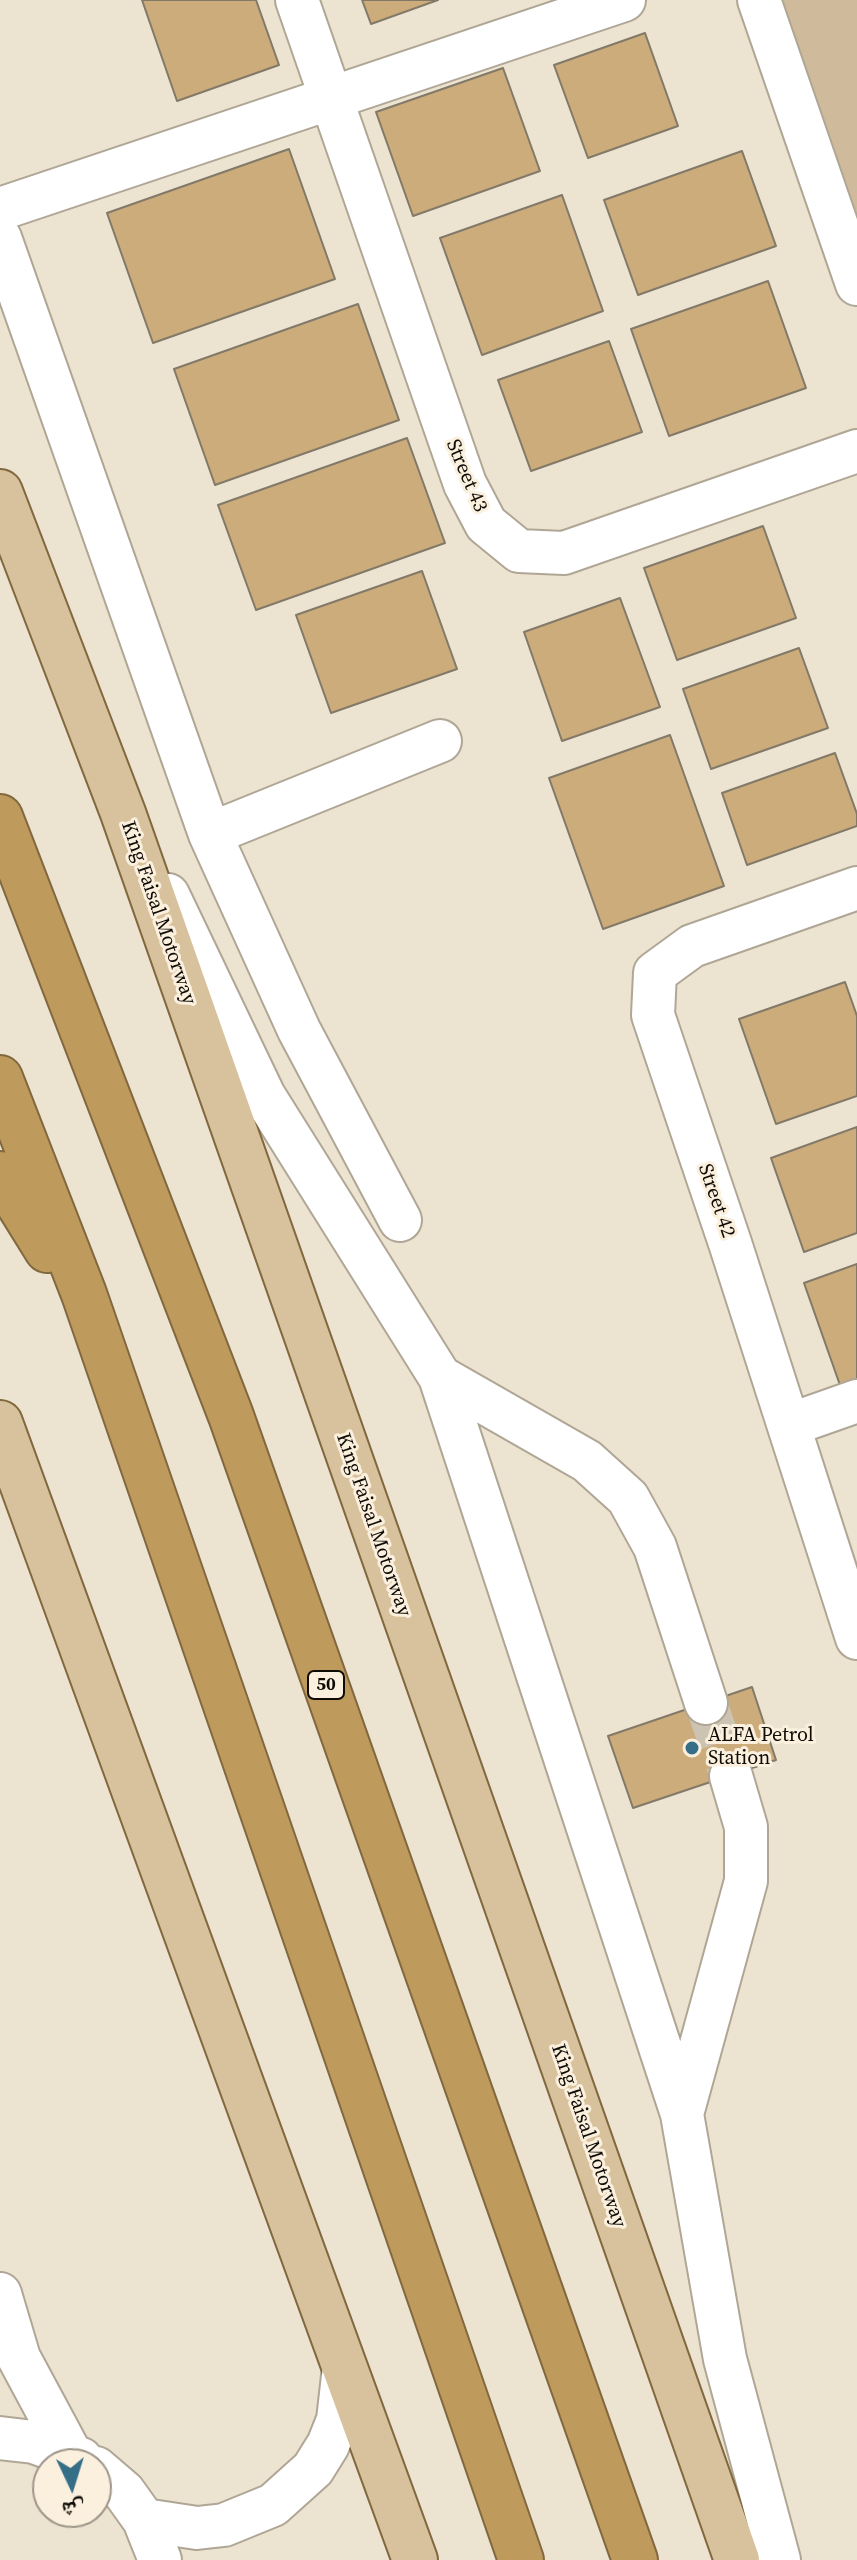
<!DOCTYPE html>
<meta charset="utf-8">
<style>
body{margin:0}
#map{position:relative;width:857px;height:2560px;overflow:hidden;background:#ede3d1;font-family:"Source Serif 4","Noto Naskh Arabic",serif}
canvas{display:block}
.north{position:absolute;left:32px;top:2448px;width:80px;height:80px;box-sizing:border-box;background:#fbf0de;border:2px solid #9d9588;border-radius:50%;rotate:176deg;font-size:22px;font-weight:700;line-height:32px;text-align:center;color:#0f0c06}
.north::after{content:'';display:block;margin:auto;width:28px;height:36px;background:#356e87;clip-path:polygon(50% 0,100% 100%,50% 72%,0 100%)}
</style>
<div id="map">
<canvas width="857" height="2560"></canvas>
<div class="north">ش</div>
</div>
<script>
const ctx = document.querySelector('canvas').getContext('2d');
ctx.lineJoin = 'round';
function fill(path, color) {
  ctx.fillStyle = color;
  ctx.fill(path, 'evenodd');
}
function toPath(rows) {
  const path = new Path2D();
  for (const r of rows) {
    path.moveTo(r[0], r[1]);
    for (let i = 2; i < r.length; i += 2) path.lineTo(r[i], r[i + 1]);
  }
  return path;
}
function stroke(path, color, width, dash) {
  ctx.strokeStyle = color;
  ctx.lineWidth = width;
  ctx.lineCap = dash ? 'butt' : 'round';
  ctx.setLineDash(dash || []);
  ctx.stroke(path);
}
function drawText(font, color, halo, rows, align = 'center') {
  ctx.font = font + ' "Source Serif 4",serif';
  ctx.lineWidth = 6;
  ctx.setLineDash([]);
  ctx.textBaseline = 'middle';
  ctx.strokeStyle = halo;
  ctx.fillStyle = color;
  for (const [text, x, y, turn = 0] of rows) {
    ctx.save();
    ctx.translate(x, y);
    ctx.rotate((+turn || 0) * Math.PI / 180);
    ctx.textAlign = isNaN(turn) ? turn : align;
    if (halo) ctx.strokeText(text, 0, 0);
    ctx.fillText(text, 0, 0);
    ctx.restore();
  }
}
fill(toPath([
 [760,0,857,0,857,281]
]), '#cfbb9c');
const building = toPath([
 [142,0,256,0,279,65,177,101,142,0],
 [362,0,438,0,371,24,362,0],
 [645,33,678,126,588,158,554,65,645,33],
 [503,68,540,171,413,216,376,112,503,68],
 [289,149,335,279,153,343,107,213,289,149],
 [742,151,776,246,638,295,604,200,742,151],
 [562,195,603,311,482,355,440,238,562,195],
 [768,281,806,388,669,436,631,329,768,281],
 [358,304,399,420,215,485,174,369,358,304],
 [609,341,642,432,531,471,498,380,609,341],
 [407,438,445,543,256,610,218,505,407,438],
 [763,526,796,618,677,660,644,568,763,526],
 [422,571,457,669,331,713,296,615,422,571],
 [620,598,660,707,562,741,524,632,620,598],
 [799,648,828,728,711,769,683,689,799,648],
 [670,735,724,886,603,929,549,778,670,735],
 [835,753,857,814,857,826,747,865,722,793,835,753],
 [845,982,857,1016,857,1096,776,1124,739,1019,845,982],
 [857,1127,857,1233,804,1252,771,1158,857,1127],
 [857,1264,857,1382,841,1388,804,1283,857,1264],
 [752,1687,776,1760,633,1808,608,1736,752,1687]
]);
fill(building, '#cbac7a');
stroke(building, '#827969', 2);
stroke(toPath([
 [706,1703,731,1776]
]), '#ccc3b3', 42, [42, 21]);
const minor = toPath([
 [297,0,465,484,486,524,519,551,564,553,857,451],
 [759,0,857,284],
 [0,209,624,0],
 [0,238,210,834,299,1030,400,1220],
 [210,834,440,741],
 [857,888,692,946,655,973,653,1015,730,1243,857,1638],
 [168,895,264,1096,440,1377,682,2114,725,2359,779,2560],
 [440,1377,587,1461,628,1498,655,1547,706,1703],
 [789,1425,857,1401],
 [682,2114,746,1881,746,1827,731,1776],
 [0,2294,19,2358,70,2453],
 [0,2438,34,2442,81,2459],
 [96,2468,124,2492,144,2520,160,2560],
 [144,2520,197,2528,224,2525,273,2505,313,2469,328,2445,338,2420,344,2367]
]);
const major = toPath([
 [0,492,123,813,737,2560],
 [0,1423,415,2560]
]);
const highway = toPath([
 [0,817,231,1416,635,2560],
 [0,1078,84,1294,521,2560],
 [0,1174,47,1250]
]);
stroke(minor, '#b0a695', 46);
stroke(major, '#81683f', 48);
stroke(highway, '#81683f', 48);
stroke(minor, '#fff', 42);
stroke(major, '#d8c29e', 44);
stroke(highway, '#be9a5d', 44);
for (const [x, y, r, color] of [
 [692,1748,8,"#356e87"]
]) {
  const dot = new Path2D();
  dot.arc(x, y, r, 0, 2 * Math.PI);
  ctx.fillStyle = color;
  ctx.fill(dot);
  stroke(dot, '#fbf0de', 3);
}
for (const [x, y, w] of [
 [326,1685,36]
]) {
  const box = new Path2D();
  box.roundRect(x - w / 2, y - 14, w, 28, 6);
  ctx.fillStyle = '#fbf0de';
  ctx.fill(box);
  stroke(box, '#0f0c06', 2);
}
drawText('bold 18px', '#0f0c06', null, [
 ["50",326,1685]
]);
drawText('20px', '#0f0c06', '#fbf0de', [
 ["Street 43",466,476,67],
 ["King Faisal Motorway",158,913,71],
 ["Street 42",716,1201,71],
 ["King Faisal Motorway",373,1525,71],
 ["King Faisal Motorway",588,2136,71]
]);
drawText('20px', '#0f0c06', '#fbf0de', [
 ["ALFA Petrol",708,1736],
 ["Station",708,1759]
], 'left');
</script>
